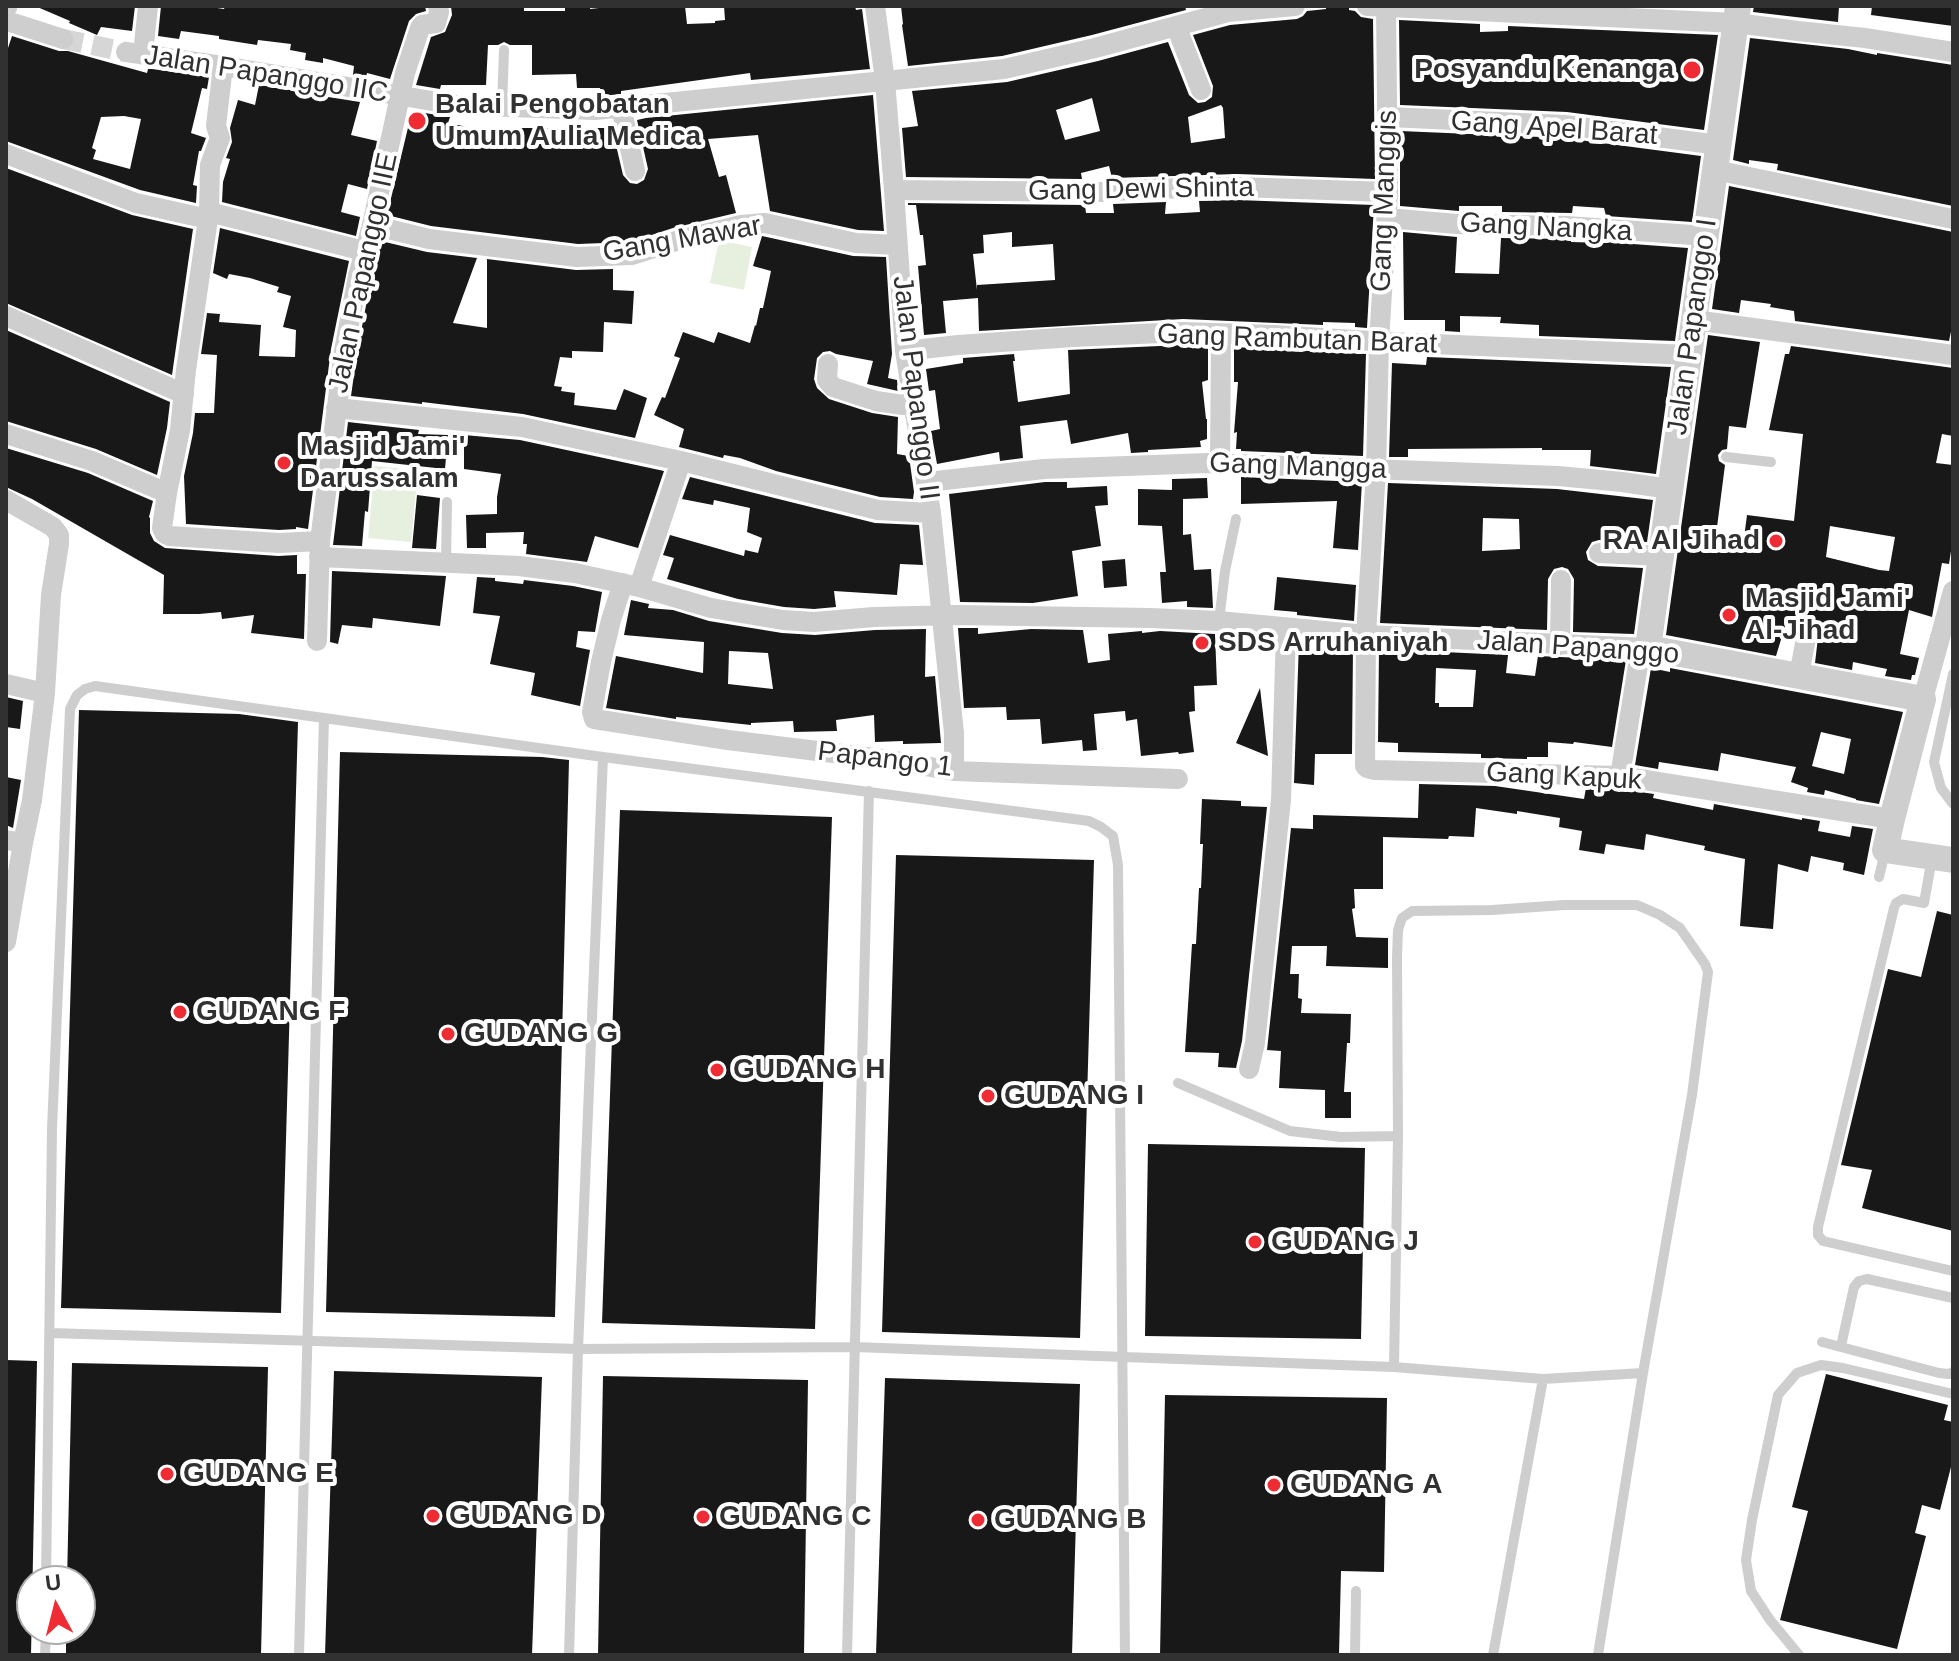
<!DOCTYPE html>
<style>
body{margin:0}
#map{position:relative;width:1959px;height:1661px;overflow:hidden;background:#fff;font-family:Arial,sans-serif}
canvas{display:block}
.frame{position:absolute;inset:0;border:8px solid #313131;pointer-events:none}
.north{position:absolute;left:16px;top:1565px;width:80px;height:80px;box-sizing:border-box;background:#fff;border:2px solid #adadad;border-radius:50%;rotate:353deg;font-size:22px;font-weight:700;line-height:32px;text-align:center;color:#313131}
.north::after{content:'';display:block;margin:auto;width:28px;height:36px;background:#ef2c33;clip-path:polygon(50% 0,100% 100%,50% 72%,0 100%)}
</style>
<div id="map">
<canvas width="1959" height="1661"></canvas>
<div class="frame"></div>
<div class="north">U</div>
</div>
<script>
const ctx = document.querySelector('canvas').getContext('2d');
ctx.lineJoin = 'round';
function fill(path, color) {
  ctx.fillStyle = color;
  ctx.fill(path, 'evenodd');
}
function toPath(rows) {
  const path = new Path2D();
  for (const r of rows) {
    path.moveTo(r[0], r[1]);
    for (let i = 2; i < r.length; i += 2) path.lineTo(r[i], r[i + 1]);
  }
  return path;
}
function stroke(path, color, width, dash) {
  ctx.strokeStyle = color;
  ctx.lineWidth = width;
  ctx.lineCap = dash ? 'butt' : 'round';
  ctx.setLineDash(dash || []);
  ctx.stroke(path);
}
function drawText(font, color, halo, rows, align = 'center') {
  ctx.font = font + ' Arial,sans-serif';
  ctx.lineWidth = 8;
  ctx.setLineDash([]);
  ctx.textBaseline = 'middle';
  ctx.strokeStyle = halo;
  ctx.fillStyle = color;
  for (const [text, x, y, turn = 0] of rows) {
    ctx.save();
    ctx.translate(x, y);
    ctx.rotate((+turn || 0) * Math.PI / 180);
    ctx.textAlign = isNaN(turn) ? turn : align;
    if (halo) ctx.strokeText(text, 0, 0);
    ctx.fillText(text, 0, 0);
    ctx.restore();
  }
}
fill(toPath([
 [719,240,752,247,744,290,710,283],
 [375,466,418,470,411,542,368,538]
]), '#e7efdf');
fill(toPath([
 [35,6,135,6,132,31,101,27,97,35,69,23,70,21],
 [161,6,204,6,224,9,225,6,425,6,426,11,416,14,409,21,390,79,367,73,366,77,353,75,354,66,323,58,323,63,305,60,306,53,290,50,291,44,258,40,257,45,219,39,219,36,181,31,179,39,158,36],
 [451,6,524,6,524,11,565,11,565,6,590,6,590,9,616,6,685,6,687,24,715,23,715,21,725,20,724,6,855,6,856,10,862,9,870,69,751,80,750,73,621,91,621,94,601,96,600,88,577,88,576,74,532,75,532,45,510,45,504,42,498,45,488,45,486,85,441,85,440,89,416,85,431,37,445,32,452,15],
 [901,6,1185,6,1186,10,1092,35,1002,56,908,66,902,25,903,24],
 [1326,6,1349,7,1349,10,1355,11,1361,17,1373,19,1375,179,1237,174,1112,178,1109,166,1081,173,1082,179,906,177,902,128,918,126,912,91,1007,82,1098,61,1168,42,1189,95,1198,103,1205,102,1212,97,1213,86,1193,35,1230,25,1297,19,1303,16,1307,11,1326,9],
 [1092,98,1100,131,1065,140,1056,110],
 [1221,105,1223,108,1225,138,1191,143,1188,117],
 [1754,6,1839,6,1838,22,1753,12],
 [1872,6,1953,6,1953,26,1871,15],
 [1399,20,1480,24,1480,32,1508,31,1508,26,1718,35,1704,130,1567,112,1400,105],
 [12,36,59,51,68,51,147,73,148,69,152,69,209,77,207,89,202,88,191,133,206,138,201,151,199,151,193,185,197,186,196,203,140,190,6,141,6,54],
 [124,116,141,119,130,169,93,159,96,150,92,148,101,117],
 [1750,38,1848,49,1877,55,1877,53,1953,65,1953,206,1777,170,1778,164,1749,160,1749,164,1733,160],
 [259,85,290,90,321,99,322,96,360,102,351,135,377,141,367,189,348,184,341,212,360,217,356,236,222,202,223,182,230,159,226,158,232,142,230,128,238,100,255,105],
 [873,95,884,231,858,230,770,211,758,135,708,139,719,177,726,175,736,213,673,228,630,242,578,244,431,226,387,215,412,111,450,117,448,123,482,130,482,128,612,128,623,175,630,183,637,184,644,180,648,169,637,120,646,118],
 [1400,131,1564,138,1701,156,1692,222,1606,216,1604,208,1573,206,1572,213,1502,212,1502,206,1459,206,1459,211,1400,206],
 [6,168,132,215,193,229,172,375,6,303],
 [1729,186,1953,232,1953,322,1949,341,1795,321,1794,311,1770,307,1771,304,1741,300,1739,313,1712,309],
 [1237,200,1374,205,1367,328,1355,327,1355,323,1323,322,1323,325,1183,319,979,331,978,298,943,301,946,333,924,335,918,266,926,265,923,235,920,235,916,205,908,205,908,203,1085,205,1086,213,1114,213,1113,204,1166,202,1165,214,1200,212,1199,201],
 [1012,232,1012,247,1053,244,1055,280,977,285,977,290,973,254,984,253,983,235],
 [220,228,349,261,331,349,308,529,296,527,296,529,279,530,186,524,184,476,193,433,195,413,214,413,217,355,201,354,207,313,220,314,219,322,261,325,259,356,295,357,296,330,283,327,291,296,277,292,279,287,250,278,229,274,227,279,213,273],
 [1403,232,1457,237,1455,273,1499,274,1501,238,1566,239,1571,239,1571,242,1605,243,1605,242,1688,248,1675,341,1539,336,1539,325,1500,323,1501,317,1460,316,1460,332,1445,331,1445,320,1404,320],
 [762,236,853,256,886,257,892,354,888,378,897,380,898,391,867,384,873,361,836,354,830,351,823,352,817,358,814,379,817,388,829,399,872,413,898,417,897,454,909,456,914,492,913,499,880,497,776,471,740,458,724,455,723,458,679,447,684,429,654,415,662,397,665,398,680,358,674,356,683,332,714,343,718,332,750,343,755,325,756,326,760,308,763,308,771,271,753,266],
 [381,241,427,252,477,258,453,323,487,328,487,259,576,270,613,269,613,290,634,291,632,324,604,322,603,352,572,351,572,358,560,357,554,386,562,387,561,391,575,393,574,405,616,410,624,389,647,398,635,438,523,414,422,402,422,404,351,396,357,353,371,279],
 [6,330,170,402,167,428,157,475,96,449,6,421],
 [1708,335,1760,342,1746,428,1729,426,1727,449,1722,450,1718,455,1719,461,1725,465,1716,535,1744,538,1747,515,1794,521,1803,434,1769,430,1785,354,1789,354,1791,346,1953,368,1953,436,1942,434,1936,463,1953,465,1953,538,1949,564,1942,563,1932,617,1909,610,1900,654,1919,658,1915,675,1912,675,1911,680,1885,676,1887,669,1853,662,1852,670,1815,663,1819,629,1815,623,1809,620,1802,621,1796,626,1786,623,1776,656,1666,635],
 [1830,526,1895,537,1889,571,1879,570,1826,557],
 [1183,345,1208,346,1208,380,1202,382,1206,419,1207,419,1207,439,1200,441,1201,447,1148,450,1148,452,1131,453,1128,433,1071,444,1067,420,1020,426,1023,458,1000,461,999,452,937,464,931,431,940,429,935,390,929,391,926,369,963,363,963,358,1014,354,1015,361,1013,361,1018,402,1070,394,1068,350],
 [1234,347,1366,354,1363,456,1241,451,1241,449,1236,449,1237,432,1234,433,1238,382,1234,382],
 [1427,357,1671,367,1656,474,1590,466,1591,450,1542,450,1542,448,1408,449,1408,457,1389,457,1392,363,1426,365],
 [348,422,419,430,418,434,448,435,445,469,372,461,368,512,365,511,362,546,333,545],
 [464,435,520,440,664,471,638,548,595,536,587,562,526,554,527,544,523,544,524,532,486,533,486,548,467,548,466,515,497,514,497,497,501,474,464,469],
 [6,448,88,473,153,501,149,517,150,518,150,533,154,541,165,548,278,556,297,555,297,574,306,574,304,639,251,633,254,615,222,619,221,612,199,614,163,614,164,575,32,499,6,487],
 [690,477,875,523,919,525,923,565,900,564,897,595,834,591,836,607,814,609,784,607,738,599,667,579,674,558,663,555,670,535,744,556,745,550,758,553,762,538,747,532,750,508,714,500,713,505,682,499],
 [1241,477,1362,482,1358,550,1333,548,1337,501,1241,504],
 [1207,478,1208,498,1183,499,1183,535,1191,534,1194,570,1211,569,1213,608,1187,607,1187,601,1162,603,1160,572,1166,572,1162,526,1138,525,1138,489,1172,490,1172,479],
 [1045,482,1067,482,1067,488,1107,486,1108,505,1095,506,1101,546,1072,551,1078,596,1033,603,960,602,949,494],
 [1388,483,1557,489,1653,500,1647,542,1599,540,1592,542,1586,552,1588,560,1598,566,1643,568,1634,634,1573,632,1574,579,1568,569,1562,567,1554,569,1548,579,1547,630,1380,623],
 [1483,518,1519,519,1520,549,1482,551],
 [417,495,440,498,436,549,412,548],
 [1125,559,1127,586,1104,588,1102,561],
 [332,571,446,576,440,626,373,618,372,628,342,625,338,644,330,642],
 [477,577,495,578,495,581,523,584,524,580,573,586,602,592,595,632,578,631,576,647,590,650,580,706,531,695,535,673,490,664,500,616,473,613],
 [1277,577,1356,585,1354,621,1297,615,1297,612,1274,610],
 [631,600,649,604,648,608,673,610,709,621,782,633,815,635,875,630,926,629,925,677,935,676,941,743,903,744,903,741,875,742,874,715,836,720,837,731,794,732,793,721,751,723,751,725,676,717,676,719,606,708,616,656,703,673,704,642,624,635],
 [729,651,768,653,773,689,728,684],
 [958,628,978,628,978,634,1031,629,1083,630,1088,663,1110,660,1108,634,1142,631,1142,633,1160,631,1215,634,1217,685,1194,686,1195,711,1189,712,1194,752,1179,754,1178,752,1141,756,1137,719,1126,721,1125,711,1094,714,1097,750,1083,751,1082,740,1042,744,1040,719,1007,720,1006,707,964,708],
 [1299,642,1353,647,1352,754,1315,754,1314,785,1294,783],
 [1379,649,1508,655,1506,673,1535,676,1538,656,1626,660,1612,747,1574,742,1573,744,1548,742,1548,757,1527,757,1527,759,1481,758,1481,754,1398,752,1398,743,1378,742],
 [1436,668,1476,670,1473,707,1439,707,1439,703,1435,703],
 [1651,668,1670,672,1670,668,1903,712,1879,804,1856,800,1856,799,1825,790,1824,795,1807,792,1808,788,1791,782,1796,767,1721,753,1718,771,1659,762,1658,769,1635,765],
 [1821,732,1851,739,1844,774,1812,766],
 [1260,688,1268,756,1236,743],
 [6,697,23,701,20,729,6,727],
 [79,710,239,714,298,722,281,1313,61,1308],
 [340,752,542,757,569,760,555,1317,326,1312],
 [6,777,21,780,13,828,6,825],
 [1419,784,1495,786,1584,799,1586,788,1619,789,1654,794,1653,798,1713,810,1714,804,1802,820,1802,818,1820,821,1818,831,1850,837,1852,826,1873,829,1864,875,1843,870,1844,863,1811,856,1808,872,1778,864,1773,929,1740,926,1745,859,1704,850,1705,846,1646,834,1644,850,1606,844,1604,854,1579,850,1582,831,1559,827,1560,818,1517,811,1517,814,1476,808,1474,837,1449,836,1448,839,1383,837,1383,889,1354,889,1355,908,1352,909,1356,937,1388,938,1388,968,1326,966,1327,946,1292,946,1290,974,1299,974,1298,998,1302,999,1301,1013,1351,1014,1350,1043,1347,1043,1344,1092,1351,1092,1351,1118,1325,1118,1325,1090,1279,1088,1281,1051,1267,1050,1291,828,1313,829,1313,815,1418,818],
 [1202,799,1241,801,1241,806,1267,807,1242,1041,1236,1068,1218,1067,1219,1053,1185,1052,1192,944,1196,944,1199,888,1201,888,1203,844,1200,844],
 [620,810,832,817,815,1329,602,1323],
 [896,855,1094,860,1080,1338,882,1332],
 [1937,911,1953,915,1953,1231,1862,1208,1872,1170,1841,1165,1888,969,1921,977],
 [1148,1144,1365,1148,1361,1339,1145,1336],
 [6,1360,37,1361,31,1655,6,1655],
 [72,1363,268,1367,261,1655,66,1655,66,1629,80,1629,80,1581,67,1581],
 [334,1371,542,1377,532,1655,325,1655],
 [1826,1374,1948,1405,1944,1420,1953,1422,1953,1459,1940,1510,1922,1505,1915,1533,1926,1536,1897,1649,1780,1620,1808,1511,1792,1507],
 [603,1376,808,1380,804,1655,598,1655],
 [885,1378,1080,1384,1072,1655,876,1655],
 [1165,1395,1387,1398,1384,1572,1341,1571,1339,1655,1160,1655]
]), '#181818');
stroke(toPath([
 [63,39,126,52]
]), '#d6d6d6', 20, [20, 10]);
stroke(toPath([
 [6,7,12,9],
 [502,108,504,50],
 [1726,457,1771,462],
 [446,563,447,502],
 [1219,621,1225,571,1236,519],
 [1953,674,1934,762,1941,788,1953,804],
 [1932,858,1924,903,1903,899,1896,903,1894,908,1818,1227,1818,1235,1823,1241,1953,1271],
 [1879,877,1885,852],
 [1178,1083,1290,1131,1341,1137,1398,1136],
 [50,1333,578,1349,855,1347,1394,1367,1543,1379,1643,1373],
 [1822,1342,1939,1373,1949,1374,1953,1372],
 [1841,1346,1854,1287,1859,1281,1867,1279,1953,1298],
 [1394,1367,1398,1136,1397,957,1398,930,1402,918,1412,911,1492,910,1564,905,1637,905,1660,915,1680,928,1705,964,1708,972,1692,1095,1643,1373,1598,1655],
 [46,1581,52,1129,70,709,77,695,85,689,95,686,603,757,1089,821,1101,827,1113,836,1118,865,1125,1655],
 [45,1655,46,1629],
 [299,1655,324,718],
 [569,1655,578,1349,603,757],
 [847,1655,869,791],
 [1355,1655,1356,1591],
 [1493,1655,1543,1379],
 [1799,1655,1770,1620,1751,1591,1746,1560,1752,1520,1778,1395,1797,1373,1821,1365,1843,1368,1953,1394]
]), '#cecece', 10);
stroke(toPath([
 [875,6,885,81,894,190,905,351,931,513,954,733,954,771],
 [1367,6,1736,23,1798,31,1865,38,1953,52],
 [1386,7,1388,192,1379,342,1376,470,1366,635,1365,766,1367,768,1375,770,1620,776,1892,819],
 [7,21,63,39],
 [1176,26,1201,90],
 [126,52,223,66,456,105,595,110,1004,69,1095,48,1228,12,1295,6],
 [143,54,148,6],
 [223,66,216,126,220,138,210,165,209,212,186,370,180,430,167,493,162,528,165,534,170,536,279,543,320,541],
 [621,107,635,171],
 [1388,117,1565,125,1719,145],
 [6,154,136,203,208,219],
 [1715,170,1953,219],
 [894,190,1101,192,1144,189,1237,187,1388,192],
 [209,212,364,251],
 [1387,218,1457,224,1567,226,1706,236],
 [372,225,429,239,577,257,632,255,676,241,741,225,765,223,856,243,897,245],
 [6,316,184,394],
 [1694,320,1953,355],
 [905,351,958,345,1073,337,1183,332,1274,335,1387,342,1689,355],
 [828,364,827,380,833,387,876,401,903,405,913,404],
 [336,408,522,427,681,461,878,510,931,513],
 [6,434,92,461,167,493],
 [1220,463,1221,334],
 [927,482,1044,469,1208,463,1558,476,1622,482,1670,489],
 [6,500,53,527,59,535,59,544,51,595,45,693],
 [1599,553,1661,556],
 [319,557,519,566,575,573,639,587,711,608,783,620,814,622,874,617,956,615,1150,618,1219,621,1366,635,1648,648],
 [623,583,611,620,601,662,592,712,594,719,728,740,890,760,954,771,1178,779],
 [639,587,681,461],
 [317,641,320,541,344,351,358,276,372,225,405,73,420,28,422,25,436,23,439,12,438,6],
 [1560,645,1561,580],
 [1799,675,1807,633],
 [6,684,45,693,32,800,23,843,6,840],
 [1923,699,1953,591],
 [1620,776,1641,647],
 [6,942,23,843],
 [1249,1069,1255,1043,1281,800,1286,629]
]), '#cecece', 20);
stroke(toPath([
 [1738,6,1648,648,1923,699,1892,819,1885,850,1953,860]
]), '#cecece', 26);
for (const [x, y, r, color] of [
 [1692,70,10,"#ef2c33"],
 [417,121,10,"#ef2c33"],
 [284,463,8,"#ef2c33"],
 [1776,541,8,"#ef2c33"],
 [1729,615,8,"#ef2c33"],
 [1202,643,8,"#ef2c33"],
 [180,1012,8,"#ef2c33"],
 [448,1034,8,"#ef2c33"],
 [717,1070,8,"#ef2c33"],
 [988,1096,8,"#ef2c33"],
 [1255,1242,8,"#ef2c33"],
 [167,1474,8,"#ef2c33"],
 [1274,1485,8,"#ef2c33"],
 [433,1516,8,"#ef2c33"],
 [703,1517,8,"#ef2c33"],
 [978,1520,8,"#ef2c33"]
]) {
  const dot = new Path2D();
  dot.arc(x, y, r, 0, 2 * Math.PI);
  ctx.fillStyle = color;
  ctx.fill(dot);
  stroke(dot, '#fff', 3);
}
drawText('bold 28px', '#313131', '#fff', [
 ["Posyandu Kenanga",1674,70,"right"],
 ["Balai Pengobatan",435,105],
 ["Umum Aulia Medica",435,137],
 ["Masjid Jami'",300,447],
 ["Darussalam",300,479],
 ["RA Al Jihad",1760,541,"right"],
 ["Masjid Jami'",1745,599],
 ["Al-Jihad",1745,631],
 ["SDS Arruhaniyah",1218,643],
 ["GUDANG F",196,1012],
 ["GUDANG G",464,1034],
 ["GUDANG H",733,1070],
 ["GUDANG I",1004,1096],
 ["GUDANG J",1271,1242],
 ["GUDANG E",183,1474],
 ["GUDANG A",1290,1485],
 ["GUDANG D",449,1516],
 ["GUDANG C",719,1517],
 ["GUDANG B",994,1520]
], 'left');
drawText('28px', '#313131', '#fff', [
 ["Jalan Papanggo IIC",266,75,9],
 ["Gang Apel Barat",1554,129,4],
 ["Gang Dewi Shinta",1141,190,-1],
 ["Gang Manggis",1385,201,-88],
 ["Gang Nangka",1546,228,3],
 ["Gang Mawar",682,240,-10],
 ["Jalan Papanggo IIE",364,273,-78],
 ["Jalan Papanggo I",1693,327,-82],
 ["Gang Rambutan Barat",1297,340,2],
 ["Jalan Papanggo II",915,388,83],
 ["Gang Mangga",1298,467,2],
 ["Jalan Papanggo",1578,648,4],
 ["Papango 1",885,760,7],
 ["Gang Kapuk",1564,777,3]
]);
</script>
